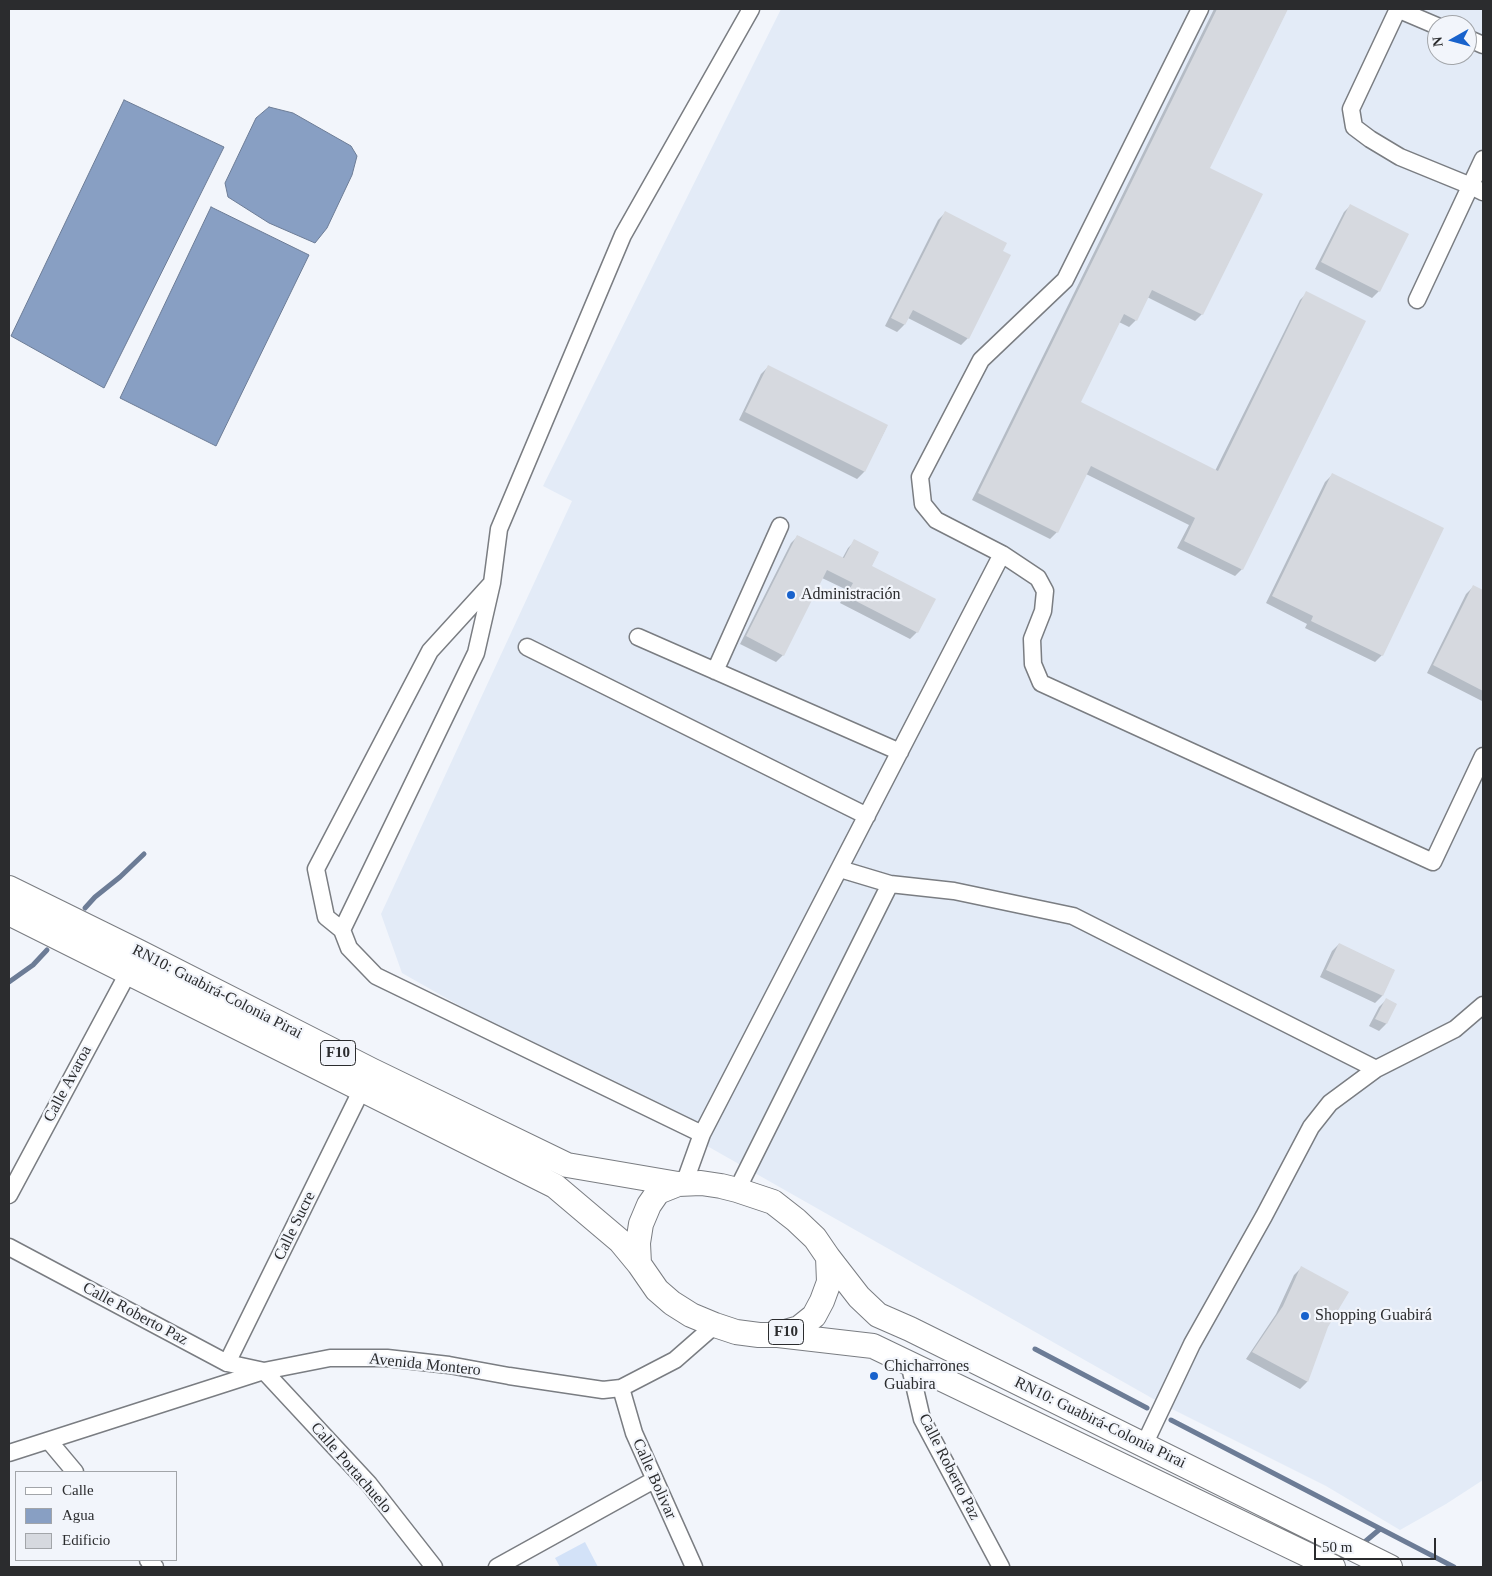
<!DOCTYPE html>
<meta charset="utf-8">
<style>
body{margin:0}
#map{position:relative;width:1492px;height:1576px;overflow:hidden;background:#f2f5fb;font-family:Georgia,serif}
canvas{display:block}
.frame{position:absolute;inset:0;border:10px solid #2b2c2e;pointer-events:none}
.legend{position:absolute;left:15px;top:1471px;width:162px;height:90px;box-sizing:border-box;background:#f2f5fb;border:1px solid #a2a5a9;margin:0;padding:6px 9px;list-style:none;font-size:15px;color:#2b2c2e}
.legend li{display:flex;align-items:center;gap:10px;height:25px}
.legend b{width:25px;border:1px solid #a2a5a9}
.north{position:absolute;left:1427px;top:15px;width:50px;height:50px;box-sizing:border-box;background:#f2f5fb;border:1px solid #a2a5a9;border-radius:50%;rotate:263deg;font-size:14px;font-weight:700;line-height:20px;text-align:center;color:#2b2c2e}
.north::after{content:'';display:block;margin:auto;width:18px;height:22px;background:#1862cc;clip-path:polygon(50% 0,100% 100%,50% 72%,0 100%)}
.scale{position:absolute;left:1314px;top:1538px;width:122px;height:22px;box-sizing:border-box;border:2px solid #2b2c2e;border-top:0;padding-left:6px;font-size:15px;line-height:18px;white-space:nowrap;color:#2b2c2e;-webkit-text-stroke:4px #f2f5fb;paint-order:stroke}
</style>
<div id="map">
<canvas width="1492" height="1576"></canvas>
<div class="frame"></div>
<ul class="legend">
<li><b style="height:6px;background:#fff"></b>Calle</li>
<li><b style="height:14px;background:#889fc3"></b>Agua</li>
<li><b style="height:14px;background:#d6d9df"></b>Edificio</li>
</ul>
<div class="north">N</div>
<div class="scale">50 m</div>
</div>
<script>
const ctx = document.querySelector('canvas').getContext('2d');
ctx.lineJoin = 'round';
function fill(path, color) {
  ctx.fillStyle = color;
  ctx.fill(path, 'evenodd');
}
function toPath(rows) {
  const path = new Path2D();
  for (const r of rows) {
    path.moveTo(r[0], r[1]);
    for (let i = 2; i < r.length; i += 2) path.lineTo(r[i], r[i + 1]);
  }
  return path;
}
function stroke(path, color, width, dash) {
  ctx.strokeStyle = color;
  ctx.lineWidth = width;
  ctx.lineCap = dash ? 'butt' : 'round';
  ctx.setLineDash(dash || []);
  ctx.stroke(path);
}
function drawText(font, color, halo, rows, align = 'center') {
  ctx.font = font + ' Georgia,serif';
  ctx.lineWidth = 4.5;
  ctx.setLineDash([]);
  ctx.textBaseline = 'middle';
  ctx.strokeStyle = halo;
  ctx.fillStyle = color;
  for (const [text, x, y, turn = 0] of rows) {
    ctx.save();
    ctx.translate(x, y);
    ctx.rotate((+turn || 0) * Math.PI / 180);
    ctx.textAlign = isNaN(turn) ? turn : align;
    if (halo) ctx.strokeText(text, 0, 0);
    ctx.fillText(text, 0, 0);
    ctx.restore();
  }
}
fill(toPath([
 [781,9,1483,9,1483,1480,1446,1504,1400,1530,1326,1486,1164,1405,402,973,381,914,572,501,543,486],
 [1437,25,1467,25,1467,55,1437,55]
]), '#e3ebf7');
fill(toPath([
 [585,1542,598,1567,560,1567,555,1558]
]), '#d3e2f8');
const water = toPath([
 [124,100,224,147,104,388,11,336,124,100],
 [269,107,293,113,351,146,357,156,352,175,327,228,315,243,269,223,228,197,225,183,256,118,269,107],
 [211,207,309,255,216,446,120,398,211,207]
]);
fill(water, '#889fc3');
stroke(water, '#6c7c96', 1);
fill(toPath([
 [1214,9,1287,9,1209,168,1202,314,1195,321,1147,297,1136,320,1129,327,1119,322,1079,403,1215,471,1300,300,1307,293,1242,569,1235,576,1177,548,1189,525,1086,474,1057,532,1050,539,972,500],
 [1351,205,1379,291,1372,298,1315,269,1344,212],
 [945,213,968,338,961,345,908,318,904,325,897,332,885,326,938,220],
 [768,367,887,426,864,472,857,479,739,420,761,374],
 [1332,475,1382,655,1375,662,1305,628,1307,624,1266,603,1325,482],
 [798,536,842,559,848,548,855,541,870,566,917,632,910,639,840,603,847,590,822,578,783,655,776,662,740,644,791,543],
 [1473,587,1483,592,1483,700,1482,701,1427,673,1466,594],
 [1339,944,1394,970,1382,996,1375,1003,1320,977,1332,951],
 [1386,1000,1396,1004,1386,1024,1379,1031,1369,1026,1379,1007],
 [1301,1268,1327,1326,1307,1382,1300,1389,1246,1359,1276,1314,1294,1275]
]), '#0003');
stroke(toPath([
 [85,908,95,897,120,877,144,854],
 [9,982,33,965,47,950],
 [1035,1349,1147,1408],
 [1171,1420,1454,1567],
 [1361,1545,1380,1529]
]), '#6c7c96', 5);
fill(toPath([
 [1217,9,1288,9,1210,168,1263,194,1203,315,1152,290,1137,321,1124,314,1081,402,1218,471,1306,291,1366,321,1243,570,1184,541,1195,518,1091,466,1058,533,978,493],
 [1350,204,1409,234,1380,292,1321,262],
 [945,211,1007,243,1003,251,1011,255,969,339,913,310,905,325,891,318],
 [768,365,888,425,865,472,745,412],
 [1332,473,1444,528,1383,656,1311,621,1313,616,1272,596],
 [797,535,844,558,854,539,879,552,872,566,936,599,918,633,846,596,853,583,827,570,784,656,746,636],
 [1473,585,1483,590,1483,691,1433,665],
 [1339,943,1395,970,1383,996,1326,970],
 [1386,998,1397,1004,1387,1024,1375,1019],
 [1301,1266,1349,1292,1328,1327,1308,1382,1252,1352,1283,1306]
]), '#d6d9df');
const minor = toPath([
 [1200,9,1065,280,981,360,920,477,923,504,936,520,1002,554,1038,578,1045,591,1043,611,1032,639,1033,664,1041,683,1433,862,1483,756],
 [1397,9,1437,26],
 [1398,9,1351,109,1354,127,1370,139,1400,157,1471,186,1483,192],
 [1467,38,1483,45],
 [1417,300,1483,159],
 [638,637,900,752],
 [527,647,867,816],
 [715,671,780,526],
 [840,869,890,884,954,891,1073,916,1376,1069],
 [342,930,326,917,316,869,430,651,492,583],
 [702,1134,376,976,349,948,342,930,476,653,492,583,499,529,623,235,751,9],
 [684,1184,702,1134,1002,554],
 [737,1190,890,884],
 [9,1195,128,973],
 [9,1247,227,1363,264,1371,369,1484,434,1567],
 [227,1363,362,1089],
 [909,1363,922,1419,1001,1567],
 [621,1388,634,1433,694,1567],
 [49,1441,75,1472],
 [1144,1445,1192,1344,1264,1216,1311,1127,1330,1103,1376,1069,1455,1029,1483,1005],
 [9,1453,264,1371,330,1358,387,1358,449,1365,509,1376,603,1390,621,1388,675,1360,715,1325],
 [148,1560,155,1567],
 [497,1567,654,1480]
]);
const highway = toPath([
 [9,888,139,952,371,1070,567,1165,678,1184,701,1183,721,1186,737,1190,773,1202,796,1220,815,1238,828,1257,829,1282,822,1301,814,1316,799,1328,775,1335,759,1335,736,1332,715,1325,691,1315,672,1303,657,1290,639,1264,638,1243,641,1224,649,1205,658,1192,678,1184],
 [9,913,555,1186,620,1241,639,1264],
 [828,1257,859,1297,878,1315,910,1329,1390,1567],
 [778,1335,873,1346,1333,1567]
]);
stroke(minor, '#7a7d82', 19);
stroke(highway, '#7a7d82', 26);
stroke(minor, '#fff', 16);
stroke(highway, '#fff', 24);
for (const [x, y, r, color] of [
 [791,595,5,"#1862cc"],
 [1305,1316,5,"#1862cc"],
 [874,1376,5,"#1862cc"]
]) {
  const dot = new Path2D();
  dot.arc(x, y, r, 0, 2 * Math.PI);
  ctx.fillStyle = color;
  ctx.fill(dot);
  stroke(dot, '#f2f5fb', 2);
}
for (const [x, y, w] of [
 [338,1053,35],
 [786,1332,35]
]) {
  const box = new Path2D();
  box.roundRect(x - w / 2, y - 12.5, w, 25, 4);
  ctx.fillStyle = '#f2f5fb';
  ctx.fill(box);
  stroke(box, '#2b2c2e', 1);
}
drawText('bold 15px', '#2b2c2e', null, [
 ["F10",338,1053],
 ["F10",786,1332]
]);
drawText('16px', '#2b2c2e', '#f2f5fb', [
 ["Administración",801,595],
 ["Shopping Guabirá",1315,1316],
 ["Chicharrones",884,1367],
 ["Guabira",884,1385]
], 'left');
drawText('16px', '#2b2c2e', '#f2f5fb', [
 ["RN10: Guabirá-Colonia Pirai",217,992,27],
 ["Calle Avaroa",68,1084,-62],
 ["Calle Sucre",295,1226,-64],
 ["Calle Roberto Paz",135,1314,28],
 ["Avenida Montero",425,1365,6],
 ["RN10: Guabirá-Colonia Pirai",1100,1423,26],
 ["Calle Roberto Paz",949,1467,63],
 ["Calle Portachuelo",351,1468,49],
 ["Calle Bolivar",654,1479,66]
]);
</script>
